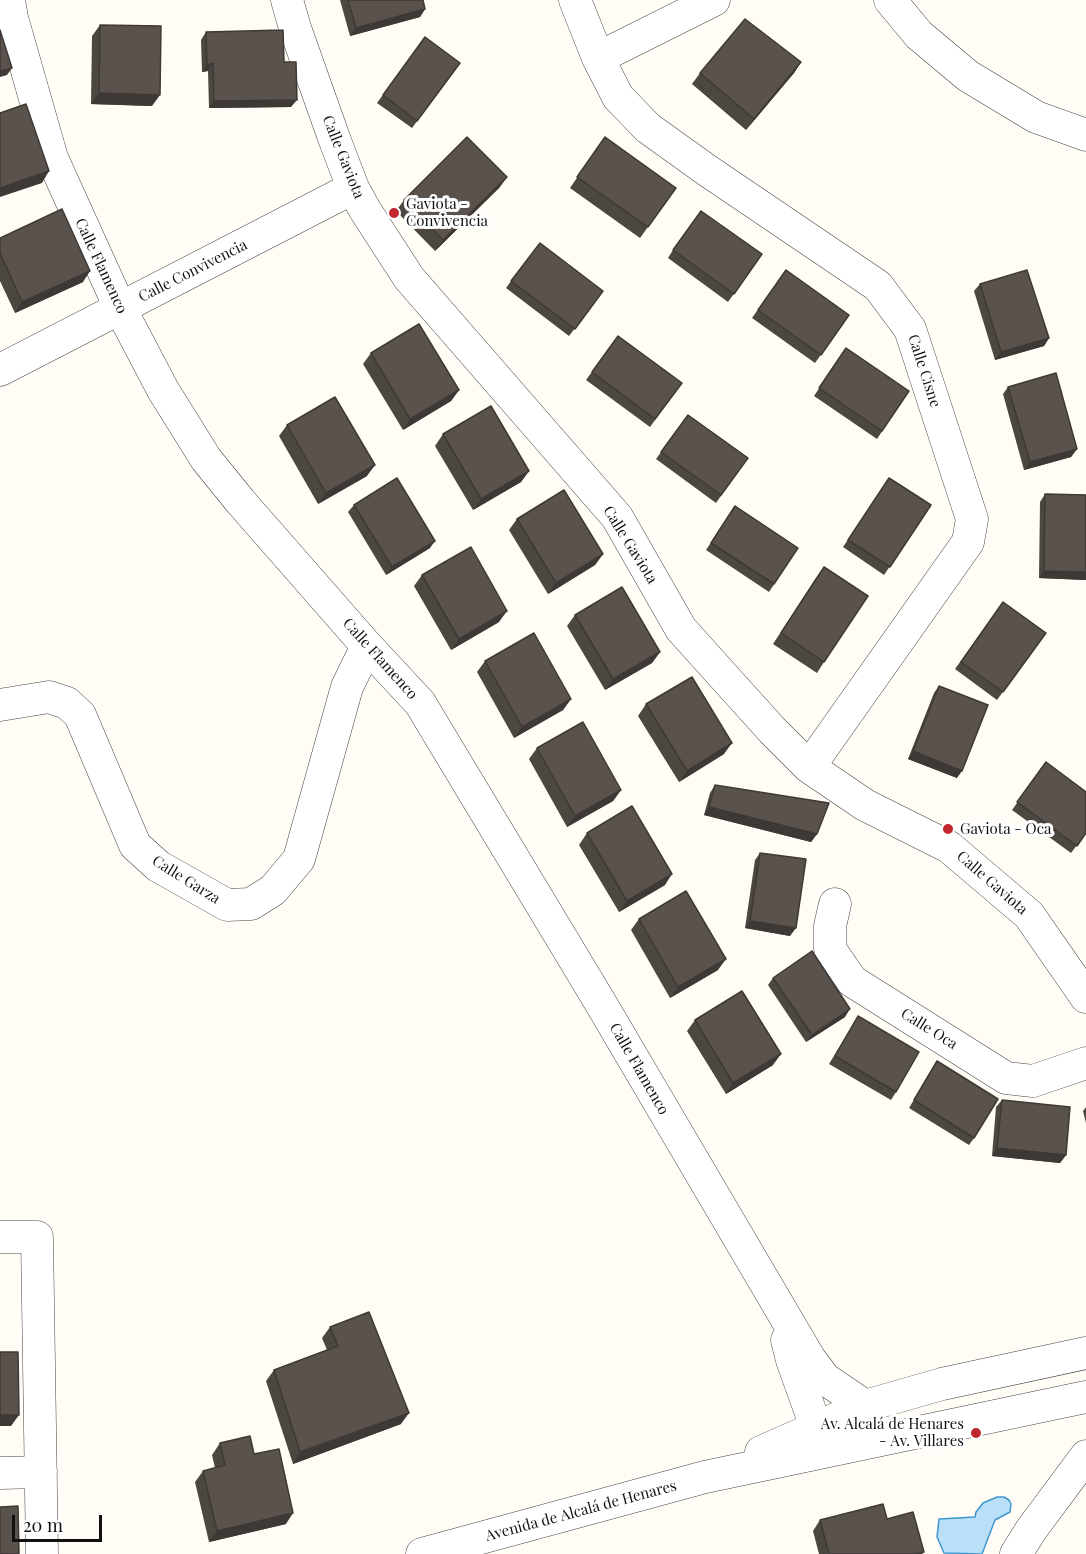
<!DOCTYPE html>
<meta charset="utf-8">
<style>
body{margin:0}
#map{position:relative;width:1086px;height:1554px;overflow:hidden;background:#fffdf5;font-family:"Playfair Display",serif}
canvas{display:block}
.scale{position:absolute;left:12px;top:1515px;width:90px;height:27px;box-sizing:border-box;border:3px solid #111;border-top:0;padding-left:8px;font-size:18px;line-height:21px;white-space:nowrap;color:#111;-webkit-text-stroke:4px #fff;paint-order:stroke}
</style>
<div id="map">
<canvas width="1086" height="1554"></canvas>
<div class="scale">20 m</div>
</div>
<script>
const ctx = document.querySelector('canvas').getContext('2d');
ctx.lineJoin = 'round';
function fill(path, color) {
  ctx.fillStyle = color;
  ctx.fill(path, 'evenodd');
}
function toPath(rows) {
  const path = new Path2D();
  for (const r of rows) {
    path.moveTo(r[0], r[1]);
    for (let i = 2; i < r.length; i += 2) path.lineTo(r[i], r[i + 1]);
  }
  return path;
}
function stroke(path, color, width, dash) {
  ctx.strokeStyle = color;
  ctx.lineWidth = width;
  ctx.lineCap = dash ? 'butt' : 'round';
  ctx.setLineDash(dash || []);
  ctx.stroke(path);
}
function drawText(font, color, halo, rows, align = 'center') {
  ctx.font = font + ' "Playfair Display",serif';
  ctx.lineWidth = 6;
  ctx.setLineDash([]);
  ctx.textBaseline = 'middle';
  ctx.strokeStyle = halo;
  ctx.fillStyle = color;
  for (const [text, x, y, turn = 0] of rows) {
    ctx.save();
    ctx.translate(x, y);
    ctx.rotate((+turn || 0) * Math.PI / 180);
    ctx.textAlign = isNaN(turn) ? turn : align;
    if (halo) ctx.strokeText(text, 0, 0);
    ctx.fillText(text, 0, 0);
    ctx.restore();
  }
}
const water = toPath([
 [997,1497,1004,1497,1009,1500,1011,1504,1010,1512,995,1520,982,1554,944,1553,937,1537,939,1519,975,1517,976,1512,983,1503,997,1497]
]);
fill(water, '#b9e0f7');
stroke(water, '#3f96cf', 1.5);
const minor = toPath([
 [9,0,12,18,52,158,120,308,163,390,206,459,240,501,367,646,420,703,600,1002,810,1359,825,1379,865,1406],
 [287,0,295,28,334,138,353,188,365,210,409,278,617,517,681,629,772,730,809,767,865,805,949,847,1029,915,1086,997],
 [575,0,598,58,618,97,648,128,708,171,878,286,910,329,972,519,968,542,809,767],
 [890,0,919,35,968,76,1036,117,1086,135],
 [598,58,714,0],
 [0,370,353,188],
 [0,705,49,697,67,703,80,715,135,845,158,866,227,905,251,904,273,890,299,859,347,687,367,646],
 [835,904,830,926,830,949,852,981,1006,1078,1033,1081,1086,1063],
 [0,1237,37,1237,42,1554],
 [787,1340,792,1360,816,1427,832,1440],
 [761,1452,865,1406,942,1384,1086,1353],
 [0,1473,41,1472],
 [422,1554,705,1477,1086,1397],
 [1016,1554,1031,1530,1086,1456]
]);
stroke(minor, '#444', 33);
stroke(minor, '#fff', 32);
fill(toPath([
 [340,0,423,0,425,9,420,17,350,36],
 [100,25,152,106,91,104,92,36],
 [206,32,284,62,291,107,209,108,208,71,202,72,201,40],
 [425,37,460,63,412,128,377,103],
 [801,62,794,73,746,130,692,84,700,73],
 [605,137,676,188,640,238,570,188],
 [507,177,499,188,435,251,396,211,404,200],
 [0,238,83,282,15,313,0,281],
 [673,250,762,254,728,302,668,258],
 [786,270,849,315,815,363,752,318],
 [511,281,603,291,569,336,506,288],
 [980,284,1049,338,1044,346,995,360,974,291],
 [618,336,682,383,650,427,586,380],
 [846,348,909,391,877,439,814,396],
 [371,353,459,390,451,401,403,430,363,364],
 [1008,387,1077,449,1071,457,1024,470,1003,394],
 [688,415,748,458,716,503,656,459],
 [287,425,367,476,318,504,279,436],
 [443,434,529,471,521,482,473,510,435,446],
 [889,478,931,505,884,575,843,547],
 [1045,494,1086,495,1086,580,1039,578,1040,502],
 [354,505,430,548,386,575,348,512],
 [735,506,798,548,769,592,706,550],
 [517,519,603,554,595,565,548,594,509,530],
 [422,575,499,622,451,650,414,586],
 [816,578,824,662,817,673,773,644],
 [1003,602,1046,633,997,700,955,669],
 [575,615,660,652,652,663,605,690,567,626],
 [485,661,571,699,563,710,514,738,477,672],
 [939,686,957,778,908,759,934,693],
 [646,704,724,754,679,782,638,716],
 [537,748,621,790,613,801,567,827,529,759],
 [1046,762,1086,833,1071,853,1012,810],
 [715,785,817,834,811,842,704,815,710,793],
 [587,833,665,885,619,912,579,845],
 [760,853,790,936,745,928,755,860],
 [639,919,718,970,670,998,631,930],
 [773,978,845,1017,806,1042,768,985],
 [858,1016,896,1092,891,1100,829,1064],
 [695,1020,773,1065,726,1094,687,1031],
 [937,1061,974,1138,969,1145,909,1108],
 [1002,1100,1066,1155,1060,1163,992,1156,996,1107],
 [1086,1107,1086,1123,1083,1111],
 [330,1327,401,1424,293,1464,266,1381,274,1370,327,1350,322,1338],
 [220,1443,254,1454,286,1524,209,1542,195,1482,203,1471,215,1468,212,1455],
 [887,1519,924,1552,922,1554,819,1554,813,1531,820,1520]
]), '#4d4742');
fill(toPath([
 [425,9,420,17,350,36,356,28],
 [801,62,794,73,746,130,754,119],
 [213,63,208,71,202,72,207,65],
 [12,68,7,75,0,77,0,71],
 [99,93,160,95,152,106,91,104],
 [297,100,291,107,209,108,214,101],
 [49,171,42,183,0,197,0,188],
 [507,177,499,188,435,251,443,240],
 [90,271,83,282,15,313,22,302],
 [1049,338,1044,346,995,360,1001,352],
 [459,390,451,401,403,430,410,419],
 [1077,449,1071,457,1024,470,1030,462],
 [375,465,367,476,318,504,326,493],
 [529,471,521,482,473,510,481,499],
 [435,541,430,548,386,575,392,567],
 [603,554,595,565,548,594,556,583],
 [1044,571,1086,572,1086,580,1039,578],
 [507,611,499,622,451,650,459,639],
 [660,652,652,663,605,690,613,679],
 [571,699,563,710,514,738,522,727],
 [732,743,724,754,679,782,687,771],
 [913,751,962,771,957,778,908,759],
 [621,790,613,801,567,827,575,816],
 [709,807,817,834,811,842,704,815],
 [672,874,665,885,619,912,627,901],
 [750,921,796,928,790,936,745,928],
 [726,959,718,970,670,998,678,987],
 [850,1009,845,1017,806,1042,812,1035],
 [781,1054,773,1065,726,1094,733,1083],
 [997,1148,1066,1155,1060,1163,992,1156],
 [409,1413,401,1424,293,1464,300,1452],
 [0,1415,19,1415,11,1426,0,1426],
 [293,1513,286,1524,209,1542,217,1531]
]), '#3f3936');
const building = toPath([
 [348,0,423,0,425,9,356,28,348,0],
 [745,19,801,62,754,119,700,73,745,19],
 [100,25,161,26,160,95,99,93,100,25],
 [0,30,12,68,0,71,0,30],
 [283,30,284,62,296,62,297,100,214,101,213,63,207,65,206,32,283,30],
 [425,37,460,63,417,121,383,95,425,37],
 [26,104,49,171,0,188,0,113,26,104],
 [467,137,507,177,443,240,404,200,467,137],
 [605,137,676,188,648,227,577,177,605,137],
 [62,209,90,271,22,302,0,253,0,238,62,209],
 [701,211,762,254,734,294,673,250,701,211],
 [540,243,603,291,575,329,511,281,540,243],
 [786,270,849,315,821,355,758,310,786,270],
 [1027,270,1049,338,1001,352,980,284,1027,270],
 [419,324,459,390,410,419,371,353,419,324],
 [618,336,682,383,655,419,592,372,618,336],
 [846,348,909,391,882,431,819,388,846,348],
 [1056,373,1077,449,1030,462,1008,387,1056,373],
 [335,397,375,465,326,493,287,425,335,397],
 [491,406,529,471,481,499,443,434,491,406],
 [688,415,748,458,721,495,661,452,688,415],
 [397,478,435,541,392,567,354,505,397,478],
 [889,478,931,505,890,567,848,540,889,478],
 [564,490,603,554,556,583,517,519,564,490],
 [1045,494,1086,495,1086,572,1044,571,1045,494],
 [735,506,798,548,774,584,711,543,735,506],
 [471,547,507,611,459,639,422,575,471,547],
 [824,567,868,596,824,662,781,633,824,567],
 [622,587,660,652,613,679,575,615,622,587],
 [1003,602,1046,633,1003,692,961,662,1003,602],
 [534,633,571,699,522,727,485,661,534,633],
 [692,677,732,743,687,771,646,704,692,677],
 [939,686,988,705,962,771,913,751,939,686],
 [583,722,621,790,575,816,537,748,583,722],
 [1046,762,1086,792,1086,833,1077,846,1017,802,1046,762],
 [715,785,829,803,817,834,709,807,715,785],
 [632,806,672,874,627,901,587,833,632,806],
 [760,853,806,859,796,928,750,921,760,853],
 [686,891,726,959,678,987,639,919,686,891],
 [812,951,850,1009,812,1035,773,978,812,951],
 [742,991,781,1054,733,1083,695,1020,742,991],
 [858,1016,919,1052,896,1092,835,1056,858,1016],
 [937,1061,998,1099,974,1138,914,1100,937,1061],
 [1002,1100,1070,1107,1066,1155,997,1148,1002,1100],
 [369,1312,409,1413,300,1452,274,1370,338,1346,330,1327,369,1312],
 [0,1352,18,1352,19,1415,0,1415,0,1352],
 [250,1436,254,1454,279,1449,293,1513,217,1531,203,1471,225,1465,220,1443,250,1436],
 [883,1504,887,1519,913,1512,924,1552,915,1554,829,1554,820,1520,883,1504],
 [18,1506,19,1554,0,1554,0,1507,18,1506]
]);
fill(building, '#5a524d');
stroke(building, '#3f3936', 1.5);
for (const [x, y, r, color] of [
 [394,213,6,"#c4262e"],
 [948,829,6,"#c4262e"],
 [976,1433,6,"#c4262e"]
]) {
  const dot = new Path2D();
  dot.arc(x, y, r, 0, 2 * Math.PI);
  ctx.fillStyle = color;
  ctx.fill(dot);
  stroke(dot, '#fff', 2);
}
drawText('15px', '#111', '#fff', [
 ["Calle Gaviota",343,157,68],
 ["Calle Flamenco",101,266,65],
 ["Calle Convivencia",193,271,-27],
 ["Calle Cisne",924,371,72],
 ["Calle Gaviota",630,545,58],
 ["Calle Flamenco",380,659,48],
 ["Calle Garza",186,880,32],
 ["Calle Gaviota",992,883,41],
 ["Calle Oca",929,1029,32],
 ["Calle Flamenco",639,1069,60],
 ["Avenida de Alcalá de Henares",581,1511,-15]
]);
drawText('15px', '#111', '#fff', [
 ["Gaviota -",406,204],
 ["Convivencia",406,221],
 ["Gaviota - Oca",960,829],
 ["Av. Alcalá de Henares",964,1424,"right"],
 ["- Av. Villares",964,1441,"right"]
], 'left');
</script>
